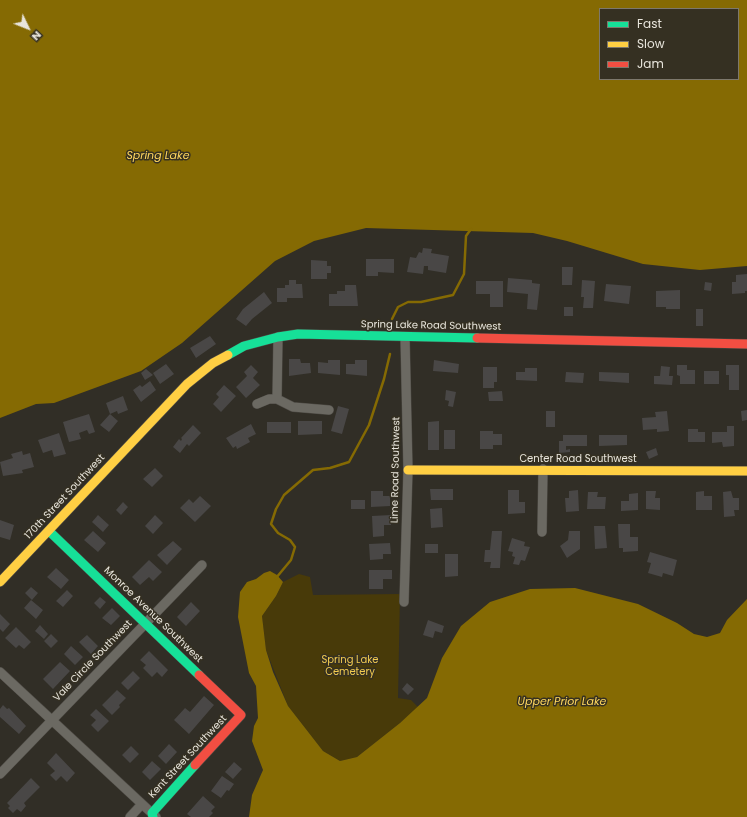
<!DOCTYPE html>
<style>
body{margin:0}
#map{position:relative;width:747px;height:817px;overflow:hidden;background:#312e26;font-family:Poppins,sans-serif}
canvas{display:block}
.legend{position:absolute;left:599px;top:8px;width:140px;height:72px;box-sizing:border-box;background:#353022;border:1px solid #7d786c;margin:0;padding:5px 7px;list-style:none;font-size:12px;color:#e8e5dc}
.legend li{display:flex;align-items:center;gap:8px;height:20px}
.legend b{width:20px;border:1px solid #7d786c}
.north{position:absolute;left:8px;top:8px;width:40px;height:40px;-webkit-text-stroke:3px #353022;paint-order:stroke;rotate:133deg;font-size:11px;font-weight:700;line-height:16px;text-align:center;color:#e8e5dc}
.north::after{content:'';display:block;margin:auto;width:14px;height:18px;background:#e8e5dc;clip-path:polygon(50% 0,100% 100%,50% 72%,0 100%)}
</style>
<div id="map">
<canvas width="747" height="817"></canvas>
<ul class="legend">
<li><b style="height:5px;background:#16e098"></b>Fast</li>
<li><b style="height:5px;background:#ffcf43"></b>Slow</li>
<li><b style="height:5px;background:#f24e42"></b>Jam</li>
</ul>
<div class="north">N</div>
</div>
<script>
const ctx = document.querySelector('canvas').getContext('2d');
ctx.lineJoin = 'round';
function fill(path, color) {
  ctx.fillStyle = color;
  ctx.fill(path, 'evenodd');
}
function toPath(rows) {
  const path = new Path2D();
  for (const r of rows) {
    path.moveTo(r[0], r[1]);
    for (let i = 2; i < r.length; i += 2) path.lineTo(r[i], r[i + 1]);
  }
  return path;
}
function stroke(path, color, width, dash) {
  ctx.strokeStyle = color;
  ctx.lineWidth = width;
  ctx.lineCap = dash ? 'butt' : 'round';
  ctx.setLineDash(dash || []);
  ctx.stroke(path);
}
function drawText(font, color, halo, rows, align = 'center') {
  ctx.font = font + ' Poppins,sans-serif';
  ctx.lineWidth = 3;
  ctx.setLineDash([]);
  ctx.textBaseline = 'middle';
  ctx.strokeStyle = halo;
  ctx.fillStyle = color;
  for (const [text, x, y, turn = 0] of rows) {
    ctx.save();
    ctx.translate(x, y);
    ctx.rotate((+turn || 0) * Math.PI / 180);
    ctx.textAlign = isNaN(turn) ? turn : align;
    if (halo) ctx.strokeText(text, 0, 0);
    ctx.fillText(text, 0, 0);
    ctx.restore();
  }
}
fill(toPath([
 [299,574,310,577,313,595,400,594,398,698,411,700,418,707,400,723,357,757,340,761,323,751,288,706,266,650,262,616,276,596,283,582]
]), '#483a09');
fill(toPath([
 [0,0,747,0,747,266,700,270,643,264,567,241,533,233,366,228,314,241,275,261,182,343,141,371,54,403,36,404,0,418],
 [600,9,738,9,738,79,600,79],
 [270,571,277,575,283,582,276,596,262,616,266,650,273,672,288,706,323,751,340,761,357,757,400,723,427,698,442,658,461,626,490,602,530,589,575,588,638,604,677,623,694,634,707,637,720,633,727,620,747,599,747,817,249,817,252,795,263,770,252,741,254,726,258,718,256,686,249,673,238,617,240,592,247,582,256,579,264,573]
]), '#856a03');
stroke(toPath([
 [392,319,398,307,408,302,421,302,453,295,464,274,466,236,471,229],
 [276,578,291,560,295,547,290,540,278,533,271,524,276,509,284,495,313,470,330,468,349,462,369,425,384,379,390,354]
]), '#856a03', 2.5);
fill(toPath([
 [423,248,432,249,431,253,449,256,446,273,428,270,428,266,424,266,423,274,407,272,410,257,416,258,419,252,422,253],
 [366,259,394,259,394,273,378,272,378,276,366,276],
 [311,260,327,261,327,266,331,266,331,273,327,273,327,279,311,279],
 [562,267,573,267,572,285,562,285],
 [747,274,747,291,745,291,745,293,732,294,732,282,736,282,736,275],
 [508,278,532,280,532,283,540,284,537,310,527,309,528,294,507,292],
 [289,280,296,280,296,284,302,284,303,298,287,298,287,302,277,302,277,288,285,288,285,285,289,285],
 [582,280,595,281,593,308,583,308,584,297,581,297],
 [476,281,503,281,503,307,490,307,490,294,476,294],
 [705,282,712,283,711,291,704,290],
 [606,284,631,286,629,304,604,301],
 [345,285,356,285,358,306,329,306,329,294,337,294,337,291,345,291],
 [680,290,680,309,666,309,666,307,656,307,656,291],
 [264,292,272,303,252,319,246,326,236,319,243,309],
 [564,307,573,307,573,316,564,316],
 [696,309,703,309,703,326,696,326],
 [210,336,216,344,196,358,190,348],
 [289,359,300,359,301,363,310,363,311,373,289,376],
 [328,360,340,360,340,375,318,373,318,362,328,363],
 [355,360,367,360,367,376,346,374,346,364,355,364],
 [434,360,459,364,458,373,433,371],
 [166,364,174,374,160,384,153,373],
 [251,365,258,372,253,378,260,385,246,398,236,387,247,376,244,372],
 [677,365,687,365,687,370,695,370,695,384,680,384,680,376,677,375],
 [726,365,739,365,739,390,729,390,729,375,726,375],
 [661,366,670,367,669,376,673,376,672,385,654,384,654,376,660,376],
 [483,367,497,367,497,382,494,382,494,388,483,388],
 [525,368,537,368,537,381,516,380,516,372,525,372],
 [146,369,153,375,145,380,141,373],
 [704,371,719,371,719,384,704,384],
 [566,372,584,373,583,383,565,382],
 [599,372,629,373,629,383,599,381],
 [150,381,156,390,141,402,133,390,140,385,142,387],
 [224,385,236,396,221,412,213,404,219,397,216,394],
 [446,390,456,392,453,407,448,406,449,401,445,400],
 [502,391,503,401,489,401,488,392],
 [123,396,128,410,118,414,117,411,110,414,106,403],
 [338,406,349,409,342,434,331,431],
 [747,410,747,420,742,421,741,411],
 [546,411,555,411,555,427,546,427],
 [667,411,669,431,657,432,657,429,643,430,642,418,656,417,655,412],
 [89,414,95,432,89,434,87,430,79,433,81,439,69,442,63,422],
 [110,414,118,421,109,432,100,425],
 [298,421,322,421,322,434,298,435],
 [439,421,439,450,428,450,428,422],
 [267,422,291,422,291,433,267,433],
 [251,424,256,434,248,438,250,442,237,449,236,446,233,448,226,438],
 [193,425,201,433,189,446,187,444,180,453,173,447,179,439,181,441,182,439,181,438],
 [727,426,734,426,734,446,723,447,722,442,712,443,712,432,727,432],
 [688,429,698,429,698,432,705,432,705,442,688,442],
 [444,430,455,430,455,449,444,449],
 [480,431,493,431,493,434,502,434,502,445,493,445,493,449,480,449],
 [59,433,66,454,54,457,52,450,43,453,38,440],
 [563,435,587,435,587,446,566,446,566,450,570,449,570,452,559,453,559,441,563,441],
 [599,435,627,435,627,445,599,446],
 [656,448,658,455,649,459,646,452],
 [22,451,23,455,30,453,34,467,22,470,23,473,3,476,0,462,13,458,11,454],
 [155,468,163,476,152,487,143,479],
 [430,489,453,489,453,500,431,500],
 [508,490,519,490,519,502,525,502,525,513,508,514],
 [578,490,579,511,566,512,565,498,569,498,569,491],
 [371,491,383,491,383,496,390,496,390,506,371,507],
 [646,491,656,491,655,498,660,498,660,510,646,509],
 [704,491,704,496,712,496,712,510,696,510,696,492],
 [731,491,733,498,739,498,739,510,734,510,735,516,724,517,723,492],
 [588,492,598,492,597,497,606,497,605,509,587,509],
 [638,493,638,510,621,511,621,501,629,501,629,494],
 [200,496,211,506,195,522,180,508,189,499,193,503],
 [351,500,365,500,365,509,351,509],
 [123,502,128,507,121,515,116,510],
 [442,508,443,527,431,528,430,509],
 [98,515,109,525,103,532,92,522],
 [155,515,163,523,153,534,145,526],
 [391,515,391,525,384,525,384,536,373,537,372,516],
 [0,520,14,525,10,540,0,537],
 [618,524,630,524,630,537,638,537,638,551,623,552,623,548,619,548],
 [594,526,605,526,607,548,595,549],
 [93,531,106,543,98,552,84,540],
 [492,531,502,531,500,568,490,568,491,562,484,562,485,550,490,550],
 [569,531,580,531,580,549,567,558,560,546,568,540],
 [512,538,525,542,524,546,530,547,525,561,521,560,519,565,513,564,515,557,512,556,513,552,508,551],
 [173,541,182,549,167,565,157,555],
 [390,543,391,554,383,554,383,559,370,560,369,544],
 [425,544,438,544,438,553,425,553],
 [650,552,677,560,673,576,663,573,662,577,648,573,651,563,647,562],
 [445,554,458,554,458,576,445,577],
 [149,560,162,572,153,581,149,577,140,585,132,577],
 [56,568,69,580,61,589,47,577],
 [369,570,392,570,392,579,383,579,383,589,369,589],
 [31,587,38,593,32,600,25,593],
 [67,590,73,596,63,607,56,601],
 [100,597,106,602,100,609,94,603],
 [31,600,43,610,36,619,24,608],
 [191,602,200,611,186,626,177,617],
 [112,608,120,616,111,625,102,618],
 [0,614,10,624,3,632,0,629],
 [428,620,444,626,442,633,435,631,433,638,423,635],
 [40,625,48,634,44,639,35,631],
 [16,627,31,642,24,649,19,645,16,648,5,638],
 [51,634,58,641,51,648,44,641],
 [87,635,98,646,91,654,79,642],
 [71,646,83,657,75,665,64,654],
 [149,651,168,670,162,677,157,672,152,677,143,668,146,665,140,660],
 [60,662,70,671,53,689,43,679],
 [133,671,140,678,128,690,121,683],
 [407,683,414,689,408,695,402,689],
 [117,690,126,698,119,705,120,707,112,715,102,705],
 [204,696,214,705,189,734,174,720,185,708,190,712],
 [3,705,7,709,9,708,26,726,19,734,0,717,0,709],
 [96,709,109,721,98,732,91,725,96,720,90,715],
 [169,744,177,752,166,764,158,756],
 [131,746,139,754,130,763,122,755],
 [56,753,75,773,67,782,61,776,56,781,50,775,55,771,47,763],
 [152,761,161,769,150,780,142,772],
 [234,762,242,769,233,779,225,772],
 [222,776,234,784,229,791,227,790,221,798,211,791],
 [31,778,40,787,24,803,26,806,21,812,17,809,13,813,8,808,10,806,7,803],
 [203,796,215,807,211,811,213,813,209,817,191,817,187,814]
]), '#494746');
const street = toPath([
 [277,399,278,337],
 [257,404,269,399,277,399,293,407,329,410],
 [542,532,543,469],
 [404,602,408,470,405,337],
 [0,672,156,817],
 [0,774,202,565],
 [130,817,142,804]
]);
const fast = toPath([
 [228,355,244,346,278,337,298,334,477,338],
 [49,531,199,675],
 [153,817,152,813,195,765]
]);
const slow = toPath([
 [408,470,747,471],
 [0,582,187,384,213,363,228,355]
]);
const jam = toPath([
 [477,338,747,344],
 [195,765,241,715,199,675]
]);
stroke(street, '#4e4b45', 10);
stroke(fast, '#4e4b45', 10);
stroke(slow, '#4e4b45', 10);
stroke(jam, '#4e4b45', 10);
stroke(street, '#6b6962', 9);
stroke(fast, '#16e098', 9);
stroke(slow, '#ffcf43', 9);
stroke(jam, '#f24e42', 9);
drawText('10px', '#e8e5dc', '#353022', [
 ["Spring Lake Road Southwest",431,326,1],
 ["Center Road Southwest",578,459],
 ["Lime Road Southwest",396,470,-89],
 ["170th Street Southwest",65,497,-47],
 ["Monroe Avenue Southwest",153,615,44],
 ["Vale Circle Southwest",93,661,-46],
 ["Kent Street Southwest",188,757,-47]
]);
drawText('10px', '#f1ca4f', '#353022', [
 ["Spring Lake",350,660],
 ["Cemetery",350,672]
]);
drawText('italic 11px', '#ffd75e', '#353022', [
 ["Spring Lake",158,156],
 ["Upper Prior Lake",562,702]
]);
</script>
